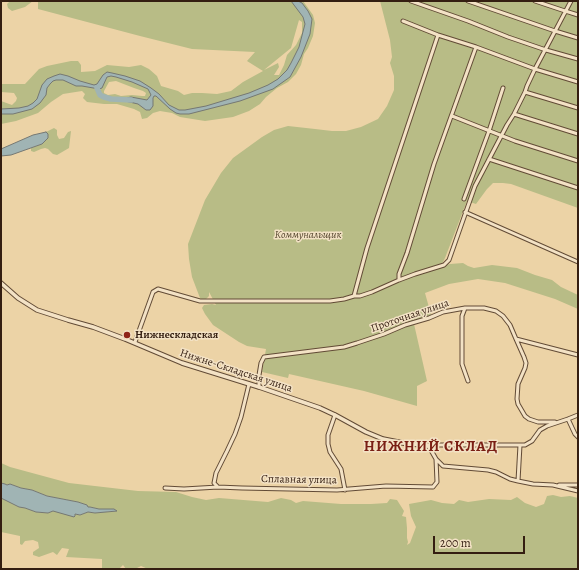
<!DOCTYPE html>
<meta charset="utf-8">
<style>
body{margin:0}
#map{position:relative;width:579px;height:570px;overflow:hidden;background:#ecd3a6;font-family:Alegreya,serif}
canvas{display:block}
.frame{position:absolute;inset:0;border:2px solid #341e11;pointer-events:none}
.scale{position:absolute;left:433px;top:536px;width:92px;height:18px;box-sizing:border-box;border:2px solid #341e11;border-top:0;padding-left:5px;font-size:12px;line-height:14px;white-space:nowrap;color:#341e11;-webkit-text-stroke:3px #f3e2c5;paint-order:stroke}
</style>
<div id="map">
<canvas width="579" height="570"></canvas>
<div class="frame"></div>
<div class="scale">200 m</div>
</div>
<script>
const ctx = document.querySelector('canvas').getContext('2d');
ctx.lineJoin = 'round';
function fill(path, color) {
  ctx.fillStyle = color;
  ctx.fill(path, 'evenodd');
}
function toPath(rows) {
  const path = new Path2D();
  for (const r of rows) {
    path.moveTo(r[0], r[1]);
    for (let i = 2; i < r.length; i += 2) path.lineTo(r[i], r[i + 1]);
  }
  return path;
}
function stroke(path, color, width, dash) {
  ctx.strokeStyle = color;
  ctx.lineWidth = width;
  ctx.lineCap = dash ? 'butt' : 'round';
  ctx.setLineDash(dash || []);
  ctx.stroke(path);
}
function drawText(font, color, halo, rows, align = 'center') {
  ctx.font = font + ' Alegreya,serif';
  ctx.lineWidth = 3;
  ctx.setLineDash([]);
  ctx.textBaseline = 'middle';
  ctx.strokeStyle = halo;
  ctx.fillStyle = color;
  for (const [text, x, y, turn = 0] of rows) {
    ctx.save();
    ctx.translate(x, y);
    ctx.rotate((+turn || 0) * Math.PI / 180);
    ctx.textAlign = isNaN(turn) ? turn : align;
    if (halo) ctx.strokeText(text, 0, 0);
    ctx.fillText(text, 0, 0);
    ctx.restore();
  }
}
fill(toPath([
 [10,1,33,1,25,7,12,11,8,8,7,4],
 [38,1,303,1,313,15,315,23,313,36,308,48,304,54,301,65,296,74,288,82,277,88,266,97,260,104,249,111,233,117,205,121,180,117,172,113,160,111,153,113,147,118,142,119,140,112,134,109,117,104,104,104,87,102,83,98,85,94,82,91,63,94,51,102,38,113,16,121,1,124,1,101,12,105,16,101,17,98,14,93,1,92,1,84,25,84,39,69,47,66,71,61,78,61,81,65,81,72,95,71,107,65,129,67,141,65,149,69,157,76,161,86,178,91,184,95,192,93,202,93,217,94,231,91,243,82,263,71,247,61,255,52,192,49,140,36,38,9],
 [299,20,302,22,302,33,296,45,287,55,284,65,279,75,274,75,279,67,278,63,264,70,291,48],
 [116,81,134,88,143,91,146,93,145,96,142,96,132,95,121,96,115,94,108,95,104,93,104,91,109,82],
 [380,1,578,1,578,208,511,184,503,183,493,183,487,189,476,204,467,201,445,258,442,264,420,271,419,274,450,264,463,263,468,266,474,268,492,265,517,268,535,275,552,280,561,287,578,295,578,309,555,299,505,283,478,279,449,284,425,293,432,318,414,324,427,381,417,386,417,406,364,391,289,374,288,378,262,372,266,349,247,346,239,342,213,325,205,314,202,308,204,305,212,304,216,305,209,292,209,296,206,299,202,300,200,298,192,277,189,259,188,244,205,200,221,173,233,158,262,137,274,130,288,126,315,129,332,131,346,131,361,127,378,119,387,106,394,90,394,76,390,63,392,57,390,40],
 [54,128,57,130,57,135,59,139,64,138,68,132,71,131,69,148,57,155,53,154,48,149,45,148,41,149,34,152,31,151,31,148,42,144,45,141,48,134,46,132],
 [1,463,10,467,69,483,138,491,176,492,192,497,206,500,219,498,268,502,281,498,291,500,296,503,303,501,341,504,371,504,387,503,390,499,397,500,404,511,402,516,406,517,407,528,407,538,408,542,407,545,410,543,416,527,411,516,409,504,431,500,442,503,454,504,459,500,468,502,489,499,511,500,517,497,525,503,536,507,544,504,547,496,553,495,561,497,570,496,578,498,578,569,148,569,141,566,135,569,126,569,123,565,119,569,102,569,102,559,66,557,69,549,62,548,57,555,53,552,39,557,33,555,33,552,39,548,38,542,33,540,25,541,22,545,20,544,20,536,1,532,1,498,19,507,25,508,36,512,48,513,53,511,80,515,88,512,95,513,102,512,112,512,114,509,99,509,90,507,87,507,87,505,78,502,47,496,32,490,21,488,10,484,7,485,5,484,1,483]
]), '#b8bc86');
const water = toPath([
 [291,1,298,1,302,3,308,11,312,19,310,34,301,57,290,77,273,89,240,101,189,114,180,114,176,113,170,109,156,96,154,96,153,98,153,106,150,110,146,110,138,104,125,101,126,98,131,97,147,100,151,95,148,89,132,82,116,77,111,76,107,77,102,88,99,89,82,86,76,86,63,80,56,80,53,81,50,84,47,88,46,95,40,103,32,109,13,114,1,114,1,109,19,108,28,106,33,103,37,99,42,85,47,79,54,76,60,74,68,76,80,81,94,85,97,84,103,75,107,72,112,73,125,76,140,81,151,88,159,94,169,105,179,110,185,110,206,106,249,93,268,85,278,79,287,70,291,63,299,47,305,24,303,17,291,1],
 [46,132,48,134,48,138,42,144,11,155,1,156,1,149,33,135,46,132],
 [1,483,5,484,7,485,10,484,21,488,32,490,47,496,78,502,87,505,88,507,90,507,99,509,114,509,117,511,95,513,88,512,80,515,75,514,75,516,74,517,53,511,48,513,36,512,25,508,19,507,1,498,1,483]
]);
fill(water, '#a0b4b4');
stroke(water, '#757873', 1);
stroke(toPath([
 [97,88,100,95,104,97,111,99,131,100]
]), '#a0b4b4', 5.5);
const minor = toPath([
 [411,1,468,21,508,37,546,50,578,59],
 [468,1,555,31,578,38],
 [535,1,562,10,578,15],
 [403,21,438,35,476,47,535,69,578,82],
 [525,92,578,108],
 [514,114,578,134],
 [452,116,515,141,578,161],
 [489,159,578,188],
 [464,199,489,131,503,88],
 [465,212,578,262],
 [399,280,399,274,407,253,434,164,476,47],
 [354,296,367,248,438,35],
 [465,308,462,316,462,364,468,381],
 [516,339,524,357,526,363,525,368,518,384,517,399,518,404,525,416,529,419,538,422,555,422],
 [135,342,153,292,158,289,200,301,330,301,344,299,354,296,360,296,372,292,399,280,415,274,444,265,449,260,475,186,507,125,514,114,525,92,527,86,535,69,571,1],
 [259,387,259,375,261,363,264,357,344,347,357,343,384,334,405,325,429,318,443,312,465,308,484,308,496,311,503,316,510,325,516,339,578,355],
 [335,415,328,435,328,444,330,452,341,469,345,490],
 [568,419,575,434,578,437],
 [427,445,525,445,532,441,540,430,547,426,568,419,578,415],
 [436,459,443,466,488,470,496,472,510,479,518,481,533,484,553,485,578,491],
 [518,481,520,445],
 [559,485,578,485],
 [217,486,214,483,216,473,227,451,235,434,241,417,249,384],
 [165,488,184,489,218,487,242,488,337,490,386,486,433,487,437,482,436,459,432,452,427,445]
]);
const tertiary = toPath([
 [1,283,18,298,37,310,68,320,93,327,125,339,182,363,259,387,320,408,335,415,366,432,383,439,408,444,427,445]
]);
stroke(minor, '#624b36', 5);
stroke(tertiary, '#624b36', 5.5);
stroke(minor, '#f3e2c5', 3);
stroke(tertiary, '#f3e2c5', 3.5);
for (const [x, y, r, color] of [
 [127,335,4,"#8f2418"]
]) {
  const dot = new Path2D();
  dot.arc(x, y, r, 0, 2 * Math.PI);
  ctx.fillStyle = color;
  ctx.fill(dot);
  stroke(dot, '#f3e2c5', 1.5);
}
drawText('italic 11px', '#55462e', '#f3e2c5', [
 ["Коммунальщик",308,235]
]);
drawText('11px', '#341e11', '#f3e2c5', [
 ["Проточная улица",410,316,-19],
 ["Нижне-Складская улица",236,371,18],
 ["Сплавная улица",299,480,1]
]);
drawText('bold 11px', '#341e11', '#f3e2c5', [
 ["Нижнескладская",135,335]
], 'left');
ctx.letterSpacing = '1px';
drawText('bold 15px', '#7a1f14', '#f3e2c5', [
 ["НИЖНИЙ СКЛАД",431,447]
]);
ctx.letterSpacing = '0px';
</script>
